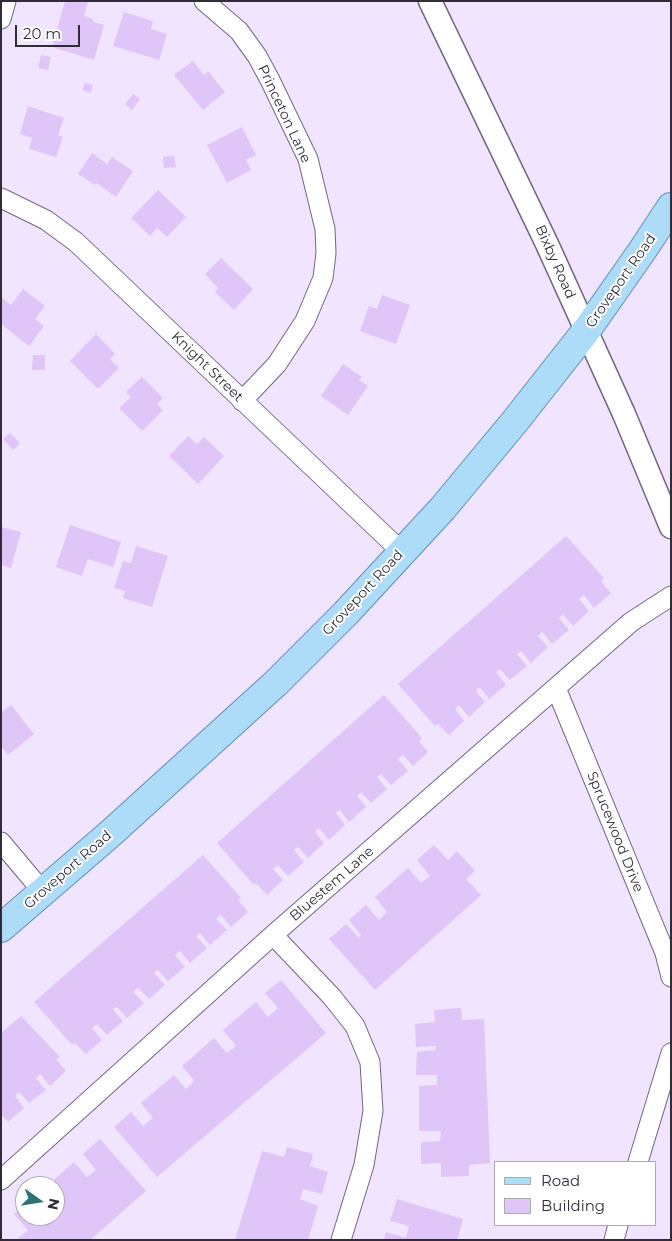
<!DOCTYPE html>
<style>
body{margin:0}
#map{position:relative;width:672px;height:1241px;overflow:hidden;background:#f1e4fe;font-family:Montserrat,sans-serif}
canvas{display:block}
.frame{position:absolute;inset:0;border:2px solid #322c38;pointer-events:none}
.legend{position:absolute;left:494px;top:1161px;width:162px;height:65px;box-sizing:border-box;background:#fff;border:1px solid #adabaf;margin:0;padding:6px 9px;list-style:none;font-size:15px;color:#322c38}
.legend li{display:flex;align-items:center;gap:10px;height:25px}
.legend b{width:25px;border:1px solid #adabaf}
.north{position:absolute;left:15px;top:1176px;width:50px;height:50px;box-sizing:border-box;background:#fff;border:1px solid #adabaf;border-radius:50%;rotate:103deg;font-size:14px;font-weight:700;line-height:20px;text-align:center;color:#322c38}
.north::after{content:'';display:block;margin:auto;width:18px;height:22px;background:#297474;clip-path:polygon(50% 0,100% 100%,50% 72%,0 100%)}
.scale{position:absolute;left:15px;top:25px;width:65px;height:22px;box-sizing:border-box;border:2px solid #322c38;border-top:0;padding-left:6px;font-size:15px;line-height:18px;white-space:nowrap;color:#322c38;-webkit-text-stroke:4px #fff;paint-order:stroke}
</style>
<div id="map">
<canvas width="672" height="1241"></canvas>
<div class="frame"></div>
<ul class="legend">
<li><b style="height:6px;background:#addcf9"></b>Road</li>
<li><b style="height:14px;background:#dfc5f8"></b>Building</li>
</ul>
<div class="north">N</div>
<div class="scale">20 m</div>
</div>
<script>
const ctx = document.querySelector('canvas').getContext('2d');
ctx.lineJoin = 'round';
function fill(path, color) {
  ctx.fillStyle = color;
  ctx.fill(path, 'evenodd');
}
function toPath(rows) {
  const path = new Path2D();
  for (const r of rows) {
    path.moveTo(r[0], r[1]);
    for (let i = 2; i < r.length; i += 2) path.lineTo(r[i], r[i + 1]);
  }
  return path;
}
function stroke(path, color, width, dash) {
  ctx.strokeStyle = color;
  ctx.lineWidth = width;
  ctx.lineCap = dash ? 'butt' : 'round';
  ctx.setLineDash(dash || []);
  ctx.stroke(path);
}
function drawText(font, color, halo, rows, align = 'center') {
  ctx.font = font + ' Montserrat,sans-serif';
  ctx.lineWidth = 4;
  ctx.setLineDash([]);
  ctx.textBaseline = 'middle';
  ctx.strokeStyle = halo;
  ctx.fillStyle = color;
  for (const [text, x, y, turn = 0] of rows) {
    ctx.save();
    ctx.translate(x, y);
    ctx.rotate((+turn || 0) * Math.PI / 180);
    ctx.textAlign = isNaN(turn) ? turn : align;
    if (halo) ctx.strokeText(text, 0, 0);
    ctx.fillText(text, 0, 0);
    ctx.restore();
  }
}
fill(toPath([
 [65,1,88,1,84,16,93,19,93,22,104,25,94,60,52,47],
 [124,12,153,21,151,29,167,34,159,60,113,46],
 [41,55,51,57,48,70,38,68],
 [193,61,204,75,208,71,225,92,203,110,174,75],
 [85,83,93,85,91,93,82,90],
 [133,94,140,99,132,110,125,104],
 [28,106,64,118,58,135,63,137,56,157,29,149,32,138,20,134],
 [242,127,256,155,246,160,251,170,227,183,207,145],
 [92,153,107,164,112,157,133,171,116,197,96,183,95,185,78,174],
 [174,156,176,167,164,168,163,157],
 [158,190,186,217,167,237,157,228,150,236,131,218],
 [221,258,253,289,234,310,215,292,218,288,205,274],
 [23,289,45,306,35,319,44,326,29,346,1,324,1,299,2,298,11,305],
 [382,295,410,305,396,344,360,331,369,306,377,309],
 [96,334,115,354,110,359,119,368,98,389,70,361],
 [33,355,45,355,45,370,32,370],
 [343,364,362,377,359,380,368,386,348,415,321,396],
 [142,377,163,398,157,404,163,410,142,431,119,408,131,397,126,392],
 [10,433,20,443,13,450,3,439],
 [188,436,197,444,204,437,224,456,198,484,169,456],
 [70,525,121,542,113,567,88,559,82,576,56,567],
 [1,527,21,532,11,568,1,565],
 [566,536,604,578,601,581,611,593,594,608,584,595,579,599,589,611,573,626,563,614,559,618,569,630,552,644,542,632,538,636,548,647,531,663,521,651,517,654,527,666,510,680,500,669,496,672,506,685,489,699,480,687,476,691,485,702,469,717,459,705,455,709,464,721,449,735,438,724,435,726,398,684],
 [136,546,168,556,152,607,123,598,125,591,114,588,123,561,131,563],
 [384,695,422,738,419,741,428,752,413,766,403,755,398,759,408,771,391,785,381,774,377,777,387,789,371,803,361,792,357,796,366,807,349,822,340,810,336,813,345,825,329,840,319,828,315,832,324,843,308,858,298,847,294,850,304,862,288,876,278,865,273,869,283,880,267,895,256,883,254,885,217,843],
 [11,705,34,734,8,755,1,746,1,713],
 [434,845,448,860,457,851,475,871,466,879,481,895,375,990,329,939,346,924,359,938,361,935,349,920,366,905,379,920,387,912,375,897,408,868,421,883,430,876,417,860],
 [203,855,241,898,238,900,248,912,231,927,221,915,216,919,227,930,210,945,200,933,196,936,207,948,190,963,180,951,175,955,185,967,168,981,158,970,154,973,165,985,149,999,138,988,133,992,144,1003,127,1018,117,1007,113,1009,123,1021,107,1035,97,1024,92,1028,102,1040,86,1054,75,1043,72,1045,34,1002],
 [281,980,326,1033,157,1177,114,1127,131,1112,143,1126,153,1118,141,1103,174,1075,186,1089,194,1081,182,1066,214,1038,227,1053,236,1046,223,1030,256,1002,268,1017,278,1008,265,993],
 [461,1008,462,1020,484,1019,490,1163,469,1165,469,1176,441,1177,441,1163,421,1164,421,1142,440,1141,441,1131,419,1131,419,1086,437,1085,437,1075,416,1075,417,1052,435,1050,436,1046,416,1047,415,1024,435,1022,434,1010],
 [21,1016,60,1057,56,1059,66,1071,50,1086,40,1074,36,1078,46,1090,29,1103,19,1092,15,1096,24,1108,8,1122,1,1114,1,1033],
 [100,1139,146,1191,90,1240,19,1240,18,1238,28,1230,14,1214,25,1205,25,1216,55,1216,55,1186,47,1186,74,1162,87,1177,96,1170,83,1154],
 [287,1147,313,1154,310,1166,328,1172,322,1194,303,1189,300,1199,318,1206,308,1240,235,1240,262,1151,284,1157],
 [397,1199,463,1219,457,1240,384,1240,386,1232,406,1238,409,1226,390,1221]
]), '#dfc5f8');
const minor = toPath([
 [204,1,239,31,257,56,270,80,308,159,325,229,326,253,323,278,305,321,277,364,242,401],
 [1,19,6,1],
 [1,198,46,220,76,242,402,552],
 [556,688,665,953,671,977],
 [1,842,43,892],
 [273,935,332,997,355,1026,370,1062,373,1111,364,1165,341,1240],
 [638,1162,671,1053],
 [1,1180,273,935,631,622,671,596],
 [614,1240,618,1225]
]);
const tertiary = toPath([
 [430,1,547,244,624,414,671,527]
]);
const primary = toPath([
 [1,928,111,833,276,683,346,613,443,508,516,420,586,331,642,251,671,207]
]);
stroke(minor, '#746682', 21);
stroke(tertiary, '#746682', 25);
stroke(primary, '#5f8fb3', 30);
stroke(minor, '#fff', 19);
stroke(tertiary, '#fff', 22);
stroke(primary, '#addcf9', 28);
drawText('14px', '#322c38', '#fff', [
 ["Princeton Lane",284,114,65],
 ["Bixby Road",555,262,66],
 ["Groveport Road",621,281,-55],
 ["Knight Street",207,367,44],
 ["Groveport Road",363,593,-47],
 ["Sprucewood Drive",615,832,68],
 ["Groveport Road",68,870,-41],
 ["Bluestem Lane",332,884,-41]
]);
</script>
